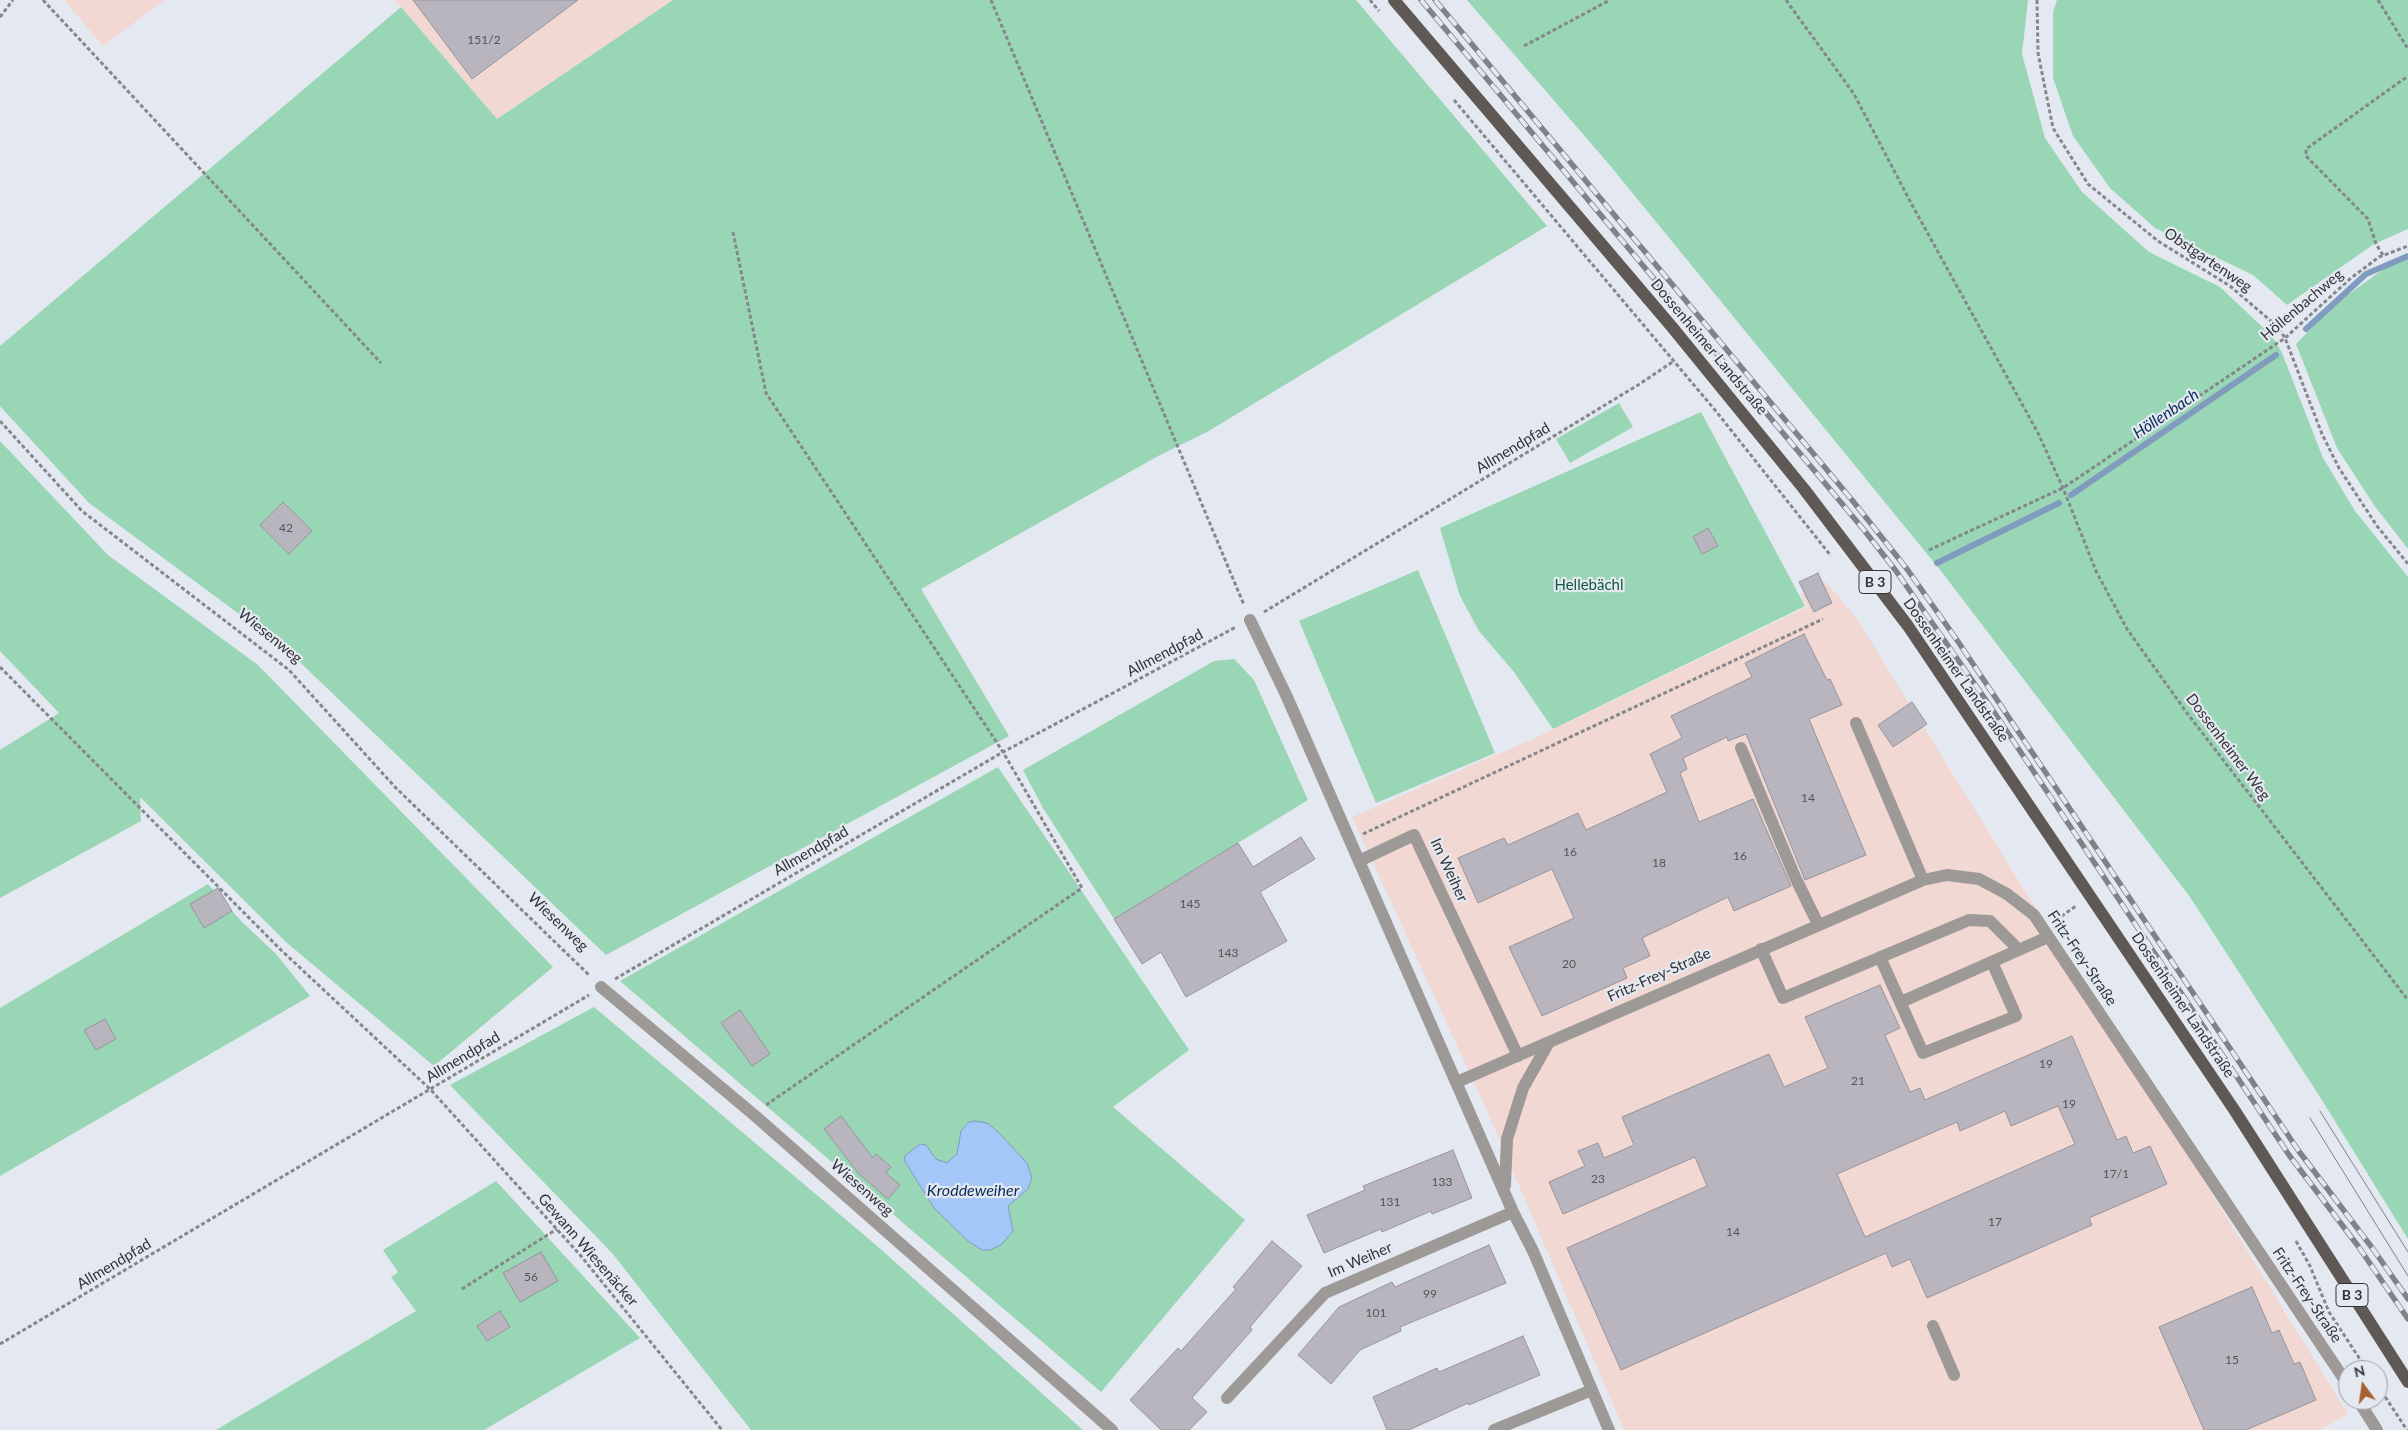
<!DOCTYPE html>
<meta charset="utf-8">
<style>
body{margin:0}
#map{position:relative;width:2408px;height:1430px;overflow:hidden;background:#e4e8f0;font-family:Lato,sans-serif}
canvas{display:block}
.north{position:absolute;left:2338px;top:1360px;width:50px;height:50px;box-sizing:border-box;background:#e4e8f0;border:1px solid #9da0a6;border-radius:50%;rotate:346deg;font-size:14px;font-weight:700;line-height:20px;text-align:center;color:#323437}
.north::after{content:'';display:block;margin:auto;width:18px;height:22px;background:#a46031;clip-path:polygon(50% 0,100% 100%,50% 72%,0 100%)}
</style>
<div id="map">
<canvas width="2408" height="1430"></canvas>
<div class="north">N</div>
</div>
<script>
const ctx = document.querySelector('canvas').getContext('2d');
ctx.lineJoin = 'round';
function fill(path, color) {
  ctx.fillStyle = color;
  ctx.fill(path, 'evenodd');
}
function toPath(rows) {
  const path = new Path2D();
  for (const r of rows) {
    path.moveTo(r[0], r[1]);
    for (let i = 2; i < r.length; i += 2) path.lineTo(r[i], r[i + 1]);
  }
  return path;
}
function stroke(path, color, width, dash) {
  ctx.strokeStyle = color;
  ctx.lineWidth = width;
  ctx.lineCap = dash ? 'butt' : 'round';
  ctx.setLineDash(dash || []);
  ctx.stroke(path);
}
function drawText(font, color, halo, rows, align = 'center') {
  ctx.font = font + ' Lato,sans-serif';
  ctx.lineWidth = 4.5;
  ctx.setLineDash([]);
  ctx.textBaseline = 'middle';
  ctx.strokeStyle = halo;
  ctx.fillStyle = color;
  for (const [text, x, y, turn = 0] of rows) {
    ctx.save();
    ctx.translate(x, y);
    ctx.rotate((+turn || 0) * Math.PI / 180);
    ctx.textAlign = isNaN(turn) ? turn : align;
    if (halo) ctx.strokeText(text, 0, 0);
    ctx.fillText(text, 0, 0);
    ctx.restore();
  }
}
fill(toPath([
 [64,0,165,0,103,46],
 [395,0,673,0,497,119],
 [1826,582,1857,619,2348,1414,2320,1430,1624,1430,1483,1102,1352,817,1535,738,1807,607,1801,594]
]), '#f2d8d2');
fill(toPath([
 [673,0,1356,0,1547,226,1207,432,1160,455,921,589,1009,736,606,955,285,648,89,503,0,406,0,346,401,7,497,119],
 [1467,0,2028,0,2022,54,2045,138,2082,192,2149,252,2220,287,2272,336,2282,353,2323,458,2355,511,2408,577,2408,1239,2320,1097,2190,897,1941,571,1608,163],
 [2057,0,2408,0,2408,229,2374,244,2287,305,2253,275,2155,228,2110,188,2073,136,2053,78,2053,12],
 [2408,259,2408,549,2374,505,2337,448,2296,344,2335,304,2385,268],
 [1619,403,1633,427,1570,463,1556,439],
 [1701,412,1805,606,1553,729,1514,672,1479,631,1460,596,1440,528],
 [0,441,108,555,258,665,553,967,434,1066,287,943,140,797,141,821,0,898,0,750,59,713,0,651],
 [1418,570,1495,753,1376,803,1299,621],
 [1234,659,1254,680,1308,800,1114,919,1043,808,1023,770,1214,661],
 [998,767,1189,1050,1113,1107,1245,1220,1101,1392,620,981],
 [208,884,242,922,276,954,310,996,0,1176,0,1008],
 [594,1007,876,1245,1083,1430,751,1430,612,1253,450,1085],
 [496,1181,640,1338,484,1430,216,1430,416,1311,391,1277,398,1272,383,1250]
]), '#99d6b5');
const water = toPath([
 [975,1121,987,1123,998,1132,1027,1163,1032,1178,1028,1189,1008,1206,1013,1231,1001,1245,990,1250,982,1250,968,1241,934,1208,904,1160,905,1156,920,1144,926,1145,936,1159,947,1163,957,1154,961,1131,969,1122,975,1121]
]);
fill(water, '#a3c7f8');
stroke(water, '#819bbe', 1);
stroke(toPath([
 [2306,329,2366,274,2408,256],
 [2071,495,2276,355],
 [1937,563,2059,503]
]), '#819bbe', 6);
const building = toPath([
 [413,0,578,0,472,79,413,0],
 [283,502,312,531,289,554,260,525,283,502],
 [1708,528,1718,546,1702,554,1693,537,1708,528],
 [1818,573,1832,603,1814,612,1799,582,1818,573],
 [1804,634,1827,680,1830,679,1842,705,1809,719,1866,855,1805,880,1746,734,1728,741,1727,737,1683,758,1687,769,1680,773,1699,822,1753,799,1791,886,1734,911,1728,897,1642,938,1650,956,1623,968,1627,978,1542,1016,1509,947,1574,918,1552,869,1478,903,1458,858,1504,838,1508,845,1578,813,1586,830,1667,792,1650,754,1682,738,1671,716,1752,677,1745,663,1804,634],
 [1912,702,1927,724,1893,747,1878,725,1912,702],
 [1301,837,1315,859,1260,892,1287,941,1186,997,1161,952,1142,964,1114,919,1238,843,1253,867,1301,837],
 [218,888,232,911,204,928,190,904,218,888],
 [1880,985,1900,1028,1885,1035,1910,1092,1920,1088,1925,1100,2072,1036,2117,1140,2126,1136,2133,1153,2150,1146,2167,1184,2089,1218,2092,1225,1927,1298,1910,1259,1892,1267,1886,1253,1621,1370,1567,1248,1707,1186,1695,1157,1563,1214,1549,1182,1585,1166,1578,1151,1598,1143,1604,1158,1634,1145,1622,1117,1769,1054,1784,1087,1828,1068,1805,1017,1880,985],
 [2058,1106,2075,1144,1865,1237,1837,1174,1957,1122,1960,1131,2005,1111,2011,1126,2058,1106],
 [740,1010,770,1054,752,1066,721,1023,740,1010],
 [105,1019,116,1039,96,1050,84,1030,105,1019],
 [841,1116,873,1158,876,1154,891,1167,886,1173,900,1185,888,1199,859,1174,824,1129,841,1116],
 [1453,1150,1472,1198,1432,1214,1431,1211,1382,1232,1381,1229,1324,1253,1307,1215,1365,1190,1363,1186,1453,1150],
 [1272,1241,1302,1266,1250,1327,1252,1330,1192,1398,1207,1412,1189,1430,1161,1430,1130,1400,1178,1348,1181,1351,1236,1289,1233,1287,1272,1241],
 [1489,1245,1506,1283,1400,1327,1401,1331,1360,1350,1331,1384,1298,1355,1339,1307,1392,1282,1395,1287,1489,1245],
 [541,1252,558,1281,520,1302,503,1273,541,1252],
 [2252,1287,2272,1333,2279,1330,2294,1364,2300,1362,2316,1400,2246,1430,2204,1430,2159,1327,2252,1287],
 [500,1311,510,1327,487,1341,477,1326,500,1311],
 [1523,1336,1540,1375,1469,1405,1468,1403,1409,1430,1387,1430,1373,1397,1437,1368,1439,1372,1523,1336]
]);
fill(building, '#b8b5be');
stroke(building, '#97949c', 1);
stroke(toPath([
 [43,0,381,363],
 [991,0,1244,605],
 [1370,0,1379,11],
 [1786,0,1854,94,1911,203,2038,433,2063,488,2096,571,2127,629,2187,713,2408,1000],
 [2037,0,2038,53,2053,128,2088,184,2158,241,2230,286,2278,327,2285,338,2322,434,2339,468,2377,526,2408,564],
 [2378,0,2408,49],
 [0,17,13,0],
 [1524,46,1610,0],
 [1454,100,1715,410,1831,556],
 [733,232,766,393,1003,752,1082,888,766,1105],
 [2383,255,2376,244,2368,219,2306,156,2306,149,2408,76],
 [0,421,82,511,289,670,395,787,590,976],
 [1929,550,2063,488,2285,338,2351,278,2379,257,2408,246],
 [1264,612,1638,385,1674,361],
 [0,667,282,951,431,1090,581,1256,722,1430],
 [1363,834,1823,619],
 [2056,920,2076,906],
 [615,979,1003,752,1236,627],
 [2296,1241,2310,1266,2329,1312,2367,1370],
 [462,1289,557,1229],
 [0,1344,589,995],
 [2378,1386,2407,1430]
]), '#84878c', 3, [4, 2.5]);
stroke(toPath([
 [1250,620,1287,697,1513,1212,1533,1251,1609,1430],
 [1856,723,1923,880],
 [1741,748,1795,877,1818,924],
 [1359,861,1414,835,1518,1056],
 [1761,949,1783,998,1969,920,1990,921,2019,950],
 [1880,957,1923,1053,2016,1016,1992,962],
 [601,987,753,1114,1112,1430],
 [1901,1002,2048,937],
 [1457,1082,1923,880,1947,875,1979,879,2007,894,2034,915,2348,1385],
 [1505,1185,1507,1139,1523,1088,1549,1042],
 [1933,1326,1954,1375],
 [1227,1398,1325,1293,1513,1212],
 [2358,1400,2377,1430],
 [1494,1430,1592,1390]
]), '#9d9997', 12);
stroke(toPath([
 [1394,0,1672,327,1804,489,1908,626,2235,1111,2408,1382]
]), '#5f5955', 12);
stroke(toPath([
 [2320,1111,2408,1252],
 [2310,1118,2408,1276]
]), '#7f8287', 1);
const rail = toPath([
 [1421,0,1864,530,1896,571,1988,703,2289,1155,2358,1246,2408,1319],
 [1435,0,1852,500,1907,569,1959,643,2298,1150,2373,1249,2408,1299]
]);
stroke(rail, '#7f8287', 5.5);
stroke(rail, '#e4e8f0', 4, [11]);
drawText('12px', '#545459', null, [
 ["151/2",484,40],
 ["42",286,528],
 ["14",1808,798],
 ["16",1570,852],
 ["16",1740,856],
 ["18",1659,863],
 ["145",1190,904],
 ["143",1228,953],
 ["20",1569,964],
 ["19",2046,1064],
 ["21",1858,1081],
 ["19",2069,1104],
 ["17/1",2116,1174],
 ["23",1598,1179],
 ["133",1442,1182],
 ["131",1390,1202],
 ["17",1995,1222],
 ["14",1733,1232],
 ["56",531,1277],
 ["99",1430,1294],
 ["101",1376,1313],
 ["15",2232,1360]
]);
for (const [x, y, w] of [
 [1875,582,32],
 [2352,1295,32]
]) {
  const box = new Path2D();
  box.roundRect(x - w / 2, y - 11.5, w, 23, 4);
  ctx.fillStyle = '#e4e8f0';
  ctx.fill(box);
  stroke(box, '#323437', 1);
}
drawText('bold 14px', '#323437', null, [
 ["B 3",1875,582],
 ["B 3",2352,1295]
]);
drawText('15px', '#323437', '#e4e8f0', [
 ["Obstgartenweg",2208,260,34],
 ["Höllenbachweg",2302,305,-40],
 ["Dossenheimer Landstraße",1709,347,50],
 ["Allmendpfad",1513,448,-31],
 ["Wiesenweg",270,636,39],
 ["Allmendpfad",1165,653,-28],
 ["Dossenheimer Landstraße",1956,670,55],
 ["Dossenheimer Weg",2228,747,53],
 ["Allmendpfad",811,851,-30],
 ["Im Weiher",1449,870,65],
 ["Wiesenweg",558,922,44],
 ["Fritz-Frey-Straße",2082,958,56],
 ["Fritz-Frey-Straße",1659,975,-24],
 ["Dossenheimer Landstraße",2183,1005,56],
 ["Allmendpfad",463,1057,-31],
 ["Wiesenweg",862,1188,41],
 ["Gewann Wiesenäcker",588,1250,49],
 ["Im Weiher",1360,1260,-23],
 ["Allmendpfad",114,1264,-31],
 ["Fritz-Frey-Straße",2307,1295,56]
]);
drawText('15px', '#0f5a3b', '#e4e8f0', [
 ["Hellebächl",1589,585]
]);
drawText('italic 16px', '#092c57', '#e4e8f0', [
 ["Höllenbach",2166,414,-34],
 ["Kroddeweiher",973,1191]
]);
</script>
